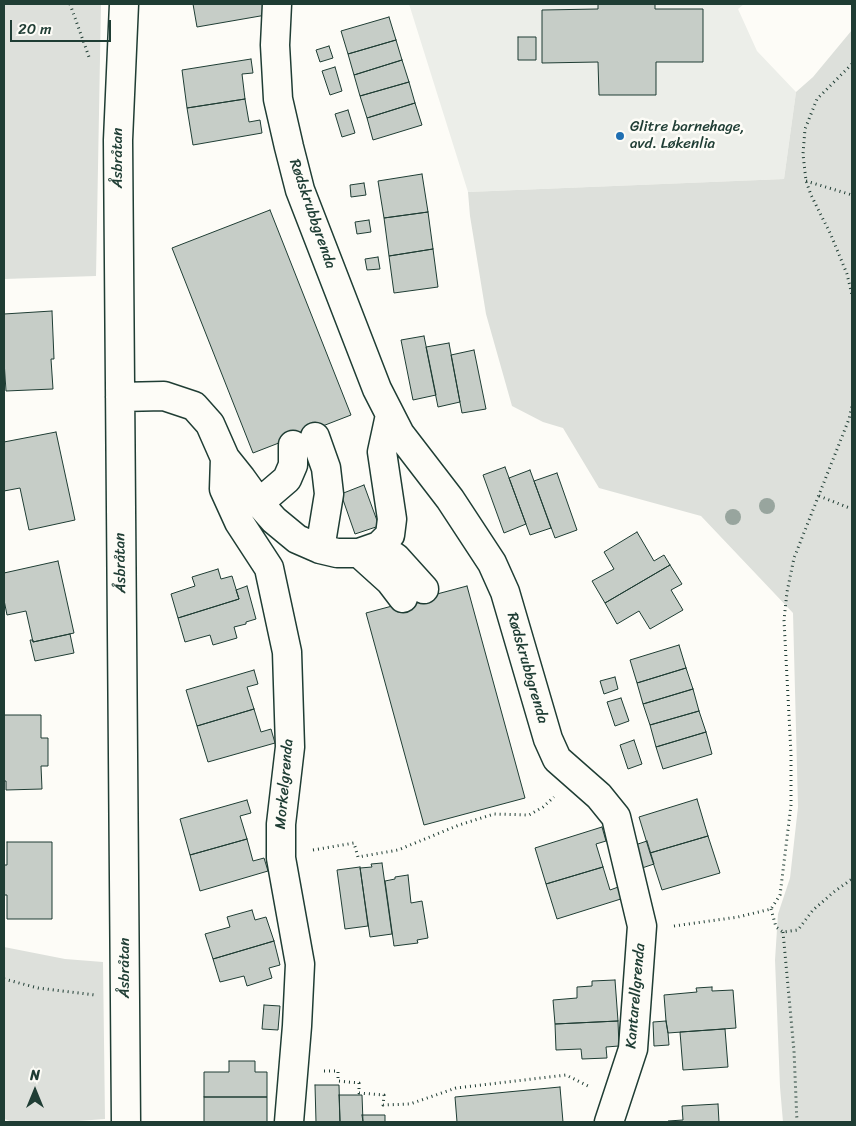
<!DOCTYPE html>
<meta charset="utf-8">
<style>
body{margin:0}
#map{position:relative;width:856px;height:1126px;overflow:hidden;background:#fdfcf7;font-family:Sriracha,sans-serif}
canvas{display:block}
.frame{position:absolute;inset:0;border:5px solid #1f3d34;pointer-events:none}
.north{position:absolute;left:10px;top:1066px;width:50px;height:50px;-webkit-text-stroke:4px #fdfcf7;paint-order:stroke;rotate:0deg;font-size:14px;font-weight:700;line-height:20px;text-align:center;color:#1f3d34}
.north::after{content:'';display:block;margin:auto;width:18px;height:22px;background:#1f3d34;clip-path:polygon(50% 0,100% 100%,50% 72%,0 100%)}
.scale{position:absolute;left:10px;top:20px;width:101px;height:22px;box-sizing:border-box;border:2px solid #1f3d34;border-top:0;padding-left:6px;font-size:15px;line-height:18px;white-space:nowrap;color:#1f3d34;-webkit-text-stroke:4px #fdfcf7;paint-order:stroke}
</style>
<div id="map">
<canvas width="856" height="1126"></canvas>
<div class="frame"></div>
<div class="north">N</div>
<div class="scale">20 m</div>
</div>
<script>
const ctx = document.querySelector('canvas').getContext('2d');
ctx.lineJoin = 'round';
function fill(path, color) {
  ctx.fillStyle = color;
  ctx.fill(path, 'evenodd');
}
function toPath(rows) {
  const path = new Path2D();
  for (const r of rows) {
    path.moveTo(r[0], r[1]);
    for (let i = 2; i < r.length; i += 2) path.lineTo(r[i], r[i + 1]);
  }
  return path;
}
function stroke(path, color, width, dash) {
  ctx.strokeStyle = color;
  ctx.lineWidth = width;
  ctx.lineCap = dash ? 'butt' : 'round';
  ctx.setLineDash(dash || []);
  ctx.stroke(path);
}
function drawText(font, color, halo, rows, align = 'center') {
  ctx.font = font + ' Sriracha,sans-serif';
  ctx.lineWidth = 5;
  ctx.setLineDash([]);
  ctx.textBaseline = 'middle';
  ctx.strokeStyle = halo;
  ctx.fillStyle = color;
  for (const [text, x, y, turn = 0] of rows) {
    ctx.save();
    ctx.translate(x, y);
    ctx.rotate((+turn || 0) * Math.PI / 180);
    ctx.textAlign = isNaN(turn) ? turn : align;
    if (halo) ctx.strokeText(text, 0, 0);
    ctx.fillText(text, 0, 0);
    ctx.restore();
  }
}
fill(toPath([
 [409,4,744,4,738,9,757,51,796,92,784,179,468,192]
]), '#eceee9');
fill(toPath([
 [4,4,101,4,96,276,4,279],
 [852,30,852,1122,783,1122,780,1087,775,960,778,914,790,878,798,807,793,613,701,516,599,488,563,428,543,422,512,406,486,314,470,216,468,192,784,179,796,92,813,77],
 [4,947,65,959,103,962,105,1119,65,1122,13,1122,4,1119]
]), '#dde0db');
const building = toPath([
 [193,4,264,4,266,15,197,27,193,4],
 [598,4,655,4,655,9,703,9,703,62,656,62,656,95,599,95,598,62,542,63,542,10,598,9,598,4],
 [389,17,396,40,348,54,341,31,389,17],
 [518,37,536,37,536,60,518,60,518,37],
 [396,40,402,60,354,75,348,54,396,40],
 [329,46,333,58,320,62,316,50,329,46],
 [251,59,253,73,242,74,245,99,187,108,182,70,251,59],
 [402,60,409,82,360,96,354,75,402,60],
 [335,67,342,91,330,95,322,71,335,67],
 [409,82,415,103,367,118,360,96,409,82],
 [245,99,249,122,260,120,262,133,193,145,187,108,245,99],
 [415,103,422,125,373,140,367,118,415,103],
 [348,110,355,133,342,137,335,114,348,110],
 [422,174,428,212,384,218,378,181,422,174],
 [364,183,366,195,351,197,350,185,364,183],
 [270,210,351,415,253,453,172,248,270,210],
 [428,212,433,249,389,256,384,218,428,212],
 [369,220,371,232,357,234,355,222,369,220],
 [433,249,438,287,394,293,389,256,433,249],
 [378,257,380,269,367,270,365,259,378,257],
 [52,311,54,359,51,359,53,389,6,391,4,361,4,314,52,311],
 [424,336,436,395,413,400,401,340,424,336],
 [449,343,460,402,438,407,426,347,449,343],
 [474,350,486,409,462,413,451,355,474,350],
 [56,432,75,520,29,530,20,488,4,491,4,442,56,432],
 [505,467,526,524,504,533,483,475,505,467],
 [530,470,551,528,530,535,509,478,530,470],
 [557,473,577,530,555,538,534,481,557,473],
 [364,485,379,526,355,534,341,494,364,485],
 [637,532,654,561,664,555,670,565,605,603,592,581,614,569,604,552,637,532],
 [58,561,74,633,33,642,26,611,7,615,4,600,4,573,58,561],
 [670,565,682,584,671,590,683,610,650,629,639,611,617,624,605,603,670,565],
 [218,569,221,579,232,576,239,599,178,618,171,594,195,586,192,577,218,569],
 [247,586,256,619,246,622,246,624,234,627,237,638,213,645,210,635,185,642,178,618,239,599,236,590,247,586],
 [467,586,525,798,424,825,366,613,467,586],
 [70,634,74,653,35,661,30,640,33,640,33,642,70,634],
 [679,645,686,668,637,683,630,660,679,645],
 [686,668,693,689,643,704,637,683,686,668],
 [254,670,258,684,247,687,254,709,197,726,186,690,254,670],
 [615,677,618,689,604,694,600,681,615,677],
 [693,689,699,711,650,725,643,704,693,689],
 [621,698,629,721,615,726,607,702,621,698],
 [254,709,261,732,271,729,275,743,208,762,197,726,254,709],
 [699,711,706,732,656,747,650,725,699,711],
 [4,715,41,715,41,738,48,738,48,766,41,766,42,789,6,790,6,781,4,781,4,715],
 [706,732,712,754,663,769,656,747,706,732],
 [634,740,642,764,628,769,620,745,634,740],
 [697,799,708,836,650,853,639,817,697,799],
 [247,800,251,813,240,816,247,839,190,855,180,819,247,800],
 [602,827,606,841,596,844,603,867,546,884,535,848,602,827],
 [708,836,720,873,662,890,650,853,708,836],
 [247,839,253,861,264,858,268,871,200,891,190,855,247,839],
 [647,841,654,864,642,868,635,845,647,841],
 [7,842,52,842,52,919,7,919,7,895,4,895,4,865,7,865,7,842],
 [382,863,392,934,370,937,360,868,372,867,371,864,382,863],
 [360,867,368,926,345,929,337,870,360,867],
 [603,867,610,890,621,886,624,898,557,919,546,884,603,867],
 [408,875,411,903,422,901,428,938,417,940,418,943,394,946,385,881,395,879,395,877,408,875],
 [252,910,255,920,266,917,274,941,213,959,205,934,230,927,227,917,252,910],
 [274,941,280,965,269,968,272,978,247,986,244,976,220,982,213,959,274,941],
 [615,980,618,1021,555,1024,553,1000,577,998,577,987,592,986,592,981,615,980],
 [712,987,712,991,733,990,736,1028,668,1033,666,1021,664,995,697,992,696,988,712,987],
 [264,1005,280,1006,278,1030,262,1029,264,1005],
 [618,1021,619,1046,606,1047,607,1058,582,1059,581,1049,556,1050,555,1024,618,1021],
 [666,1021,668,1033,669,1045,654,1046,653,1022,666,1021],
 [725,1029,728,1067,683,1070,680,1032,725,1029],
 [229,1061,255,1061,255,1072,267,1072,267,1097,204,1097,204,1072,229,1072,229,1061],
 [315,1085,339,1085,340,1122,316,1122,315,1085],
 [560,1087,563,1122,457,1122,455,1097,560,1087],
 [339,1095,362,1095,363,1122,340,1122,339,1095],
 [204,1097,267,1097,267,1122,204,1122,204,1097],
 [718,1104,719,1122,669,1122,668,1121,683,1120,682,1106,718,1104],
 [362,1115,385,1115,385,1122,363,1122,362,1115]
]);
fill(building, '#c6cdc7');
stroke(building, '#1f3d34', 1);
const minor = toPath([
 [124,4,118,140,126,1122],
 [277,4,275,45,278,99,289,147,300,190,377,389,400,434,450,499,492,563,505,592,548,739,557,759,599,796,616,817,642,926,633,1049,609,1122],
 [120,397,164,396,194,406,210,424,225,458,241,478,259,503,274,520,297,539,320,549,337,553,359,553,379,546,390,535,392,519,382,452,390,415],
 [315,437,326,468,329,494,320,549],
 [225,458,224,489,239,522,269,568,287,652,290,747,281,824,281,858,300,964,297,1026,289,1122],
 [259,503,287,479,293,465,293,445],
 [379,546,396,558,424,589],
 [359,553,390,581,403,598]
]);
stroke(minor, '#1f3d34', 31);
stroke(toPath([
 [70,4,89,57],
 [852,64,817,99,805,129,803,154,806,181,811,195,831,235,847,274,852,295],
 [806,181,852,195],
 [819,496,852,509],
 [313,850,354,843,358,857,398,850,459,825,494,814,529,815,543,807,554,797],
 [771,909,776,927,783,932,798,930,813,910,835,891,852,879],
 [674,926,738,917,771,909,780,895,791,805,791,754,784,620,787,592,794,558,849,419,852,406],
 [783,932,794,1051,797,1122],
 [4,979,38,988,95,995],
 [324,1071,338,1071,338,1081,359,1083,359,1093,384,1095,383,1105,410,1104,456,1088,566,1075,588,1086]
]), '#1f3d34', 3, [1, 4]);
stroke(minor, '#fdfcf7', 28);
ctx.fillStyle = '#98a59e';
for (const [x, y] of [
 [767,506],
 [733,517]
]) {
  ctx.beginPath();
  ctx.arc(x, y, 8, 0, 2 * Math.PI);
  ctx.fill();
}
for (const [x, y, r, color] of [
 [620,136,5,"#1f6fb2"]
]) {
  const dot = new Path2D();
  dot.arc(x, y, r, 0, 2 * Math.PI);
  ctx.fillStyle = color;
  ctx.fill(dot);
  stroke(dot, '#fdfcf7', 2);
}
drawText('15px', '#1f3d34', '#fdfcf7', [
 ["Glitre barnehage,",630,127],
 ["avd. Løkenlia",630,144]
], 'left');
drawText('15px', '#1f3d34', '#fdfcf7', [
 ["Åsbråtan",118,158,-90],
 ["Rødskrubbgrenda",312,214,71],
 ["Åsbråtan",121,563,-91],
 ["Rødskrubbgrenda",527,668,74],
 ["Morkelgrenda",285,784,-85],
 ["Åsbråtan",125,968,-90],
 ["Kantarellgrenda",636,996,-85]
]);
</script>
